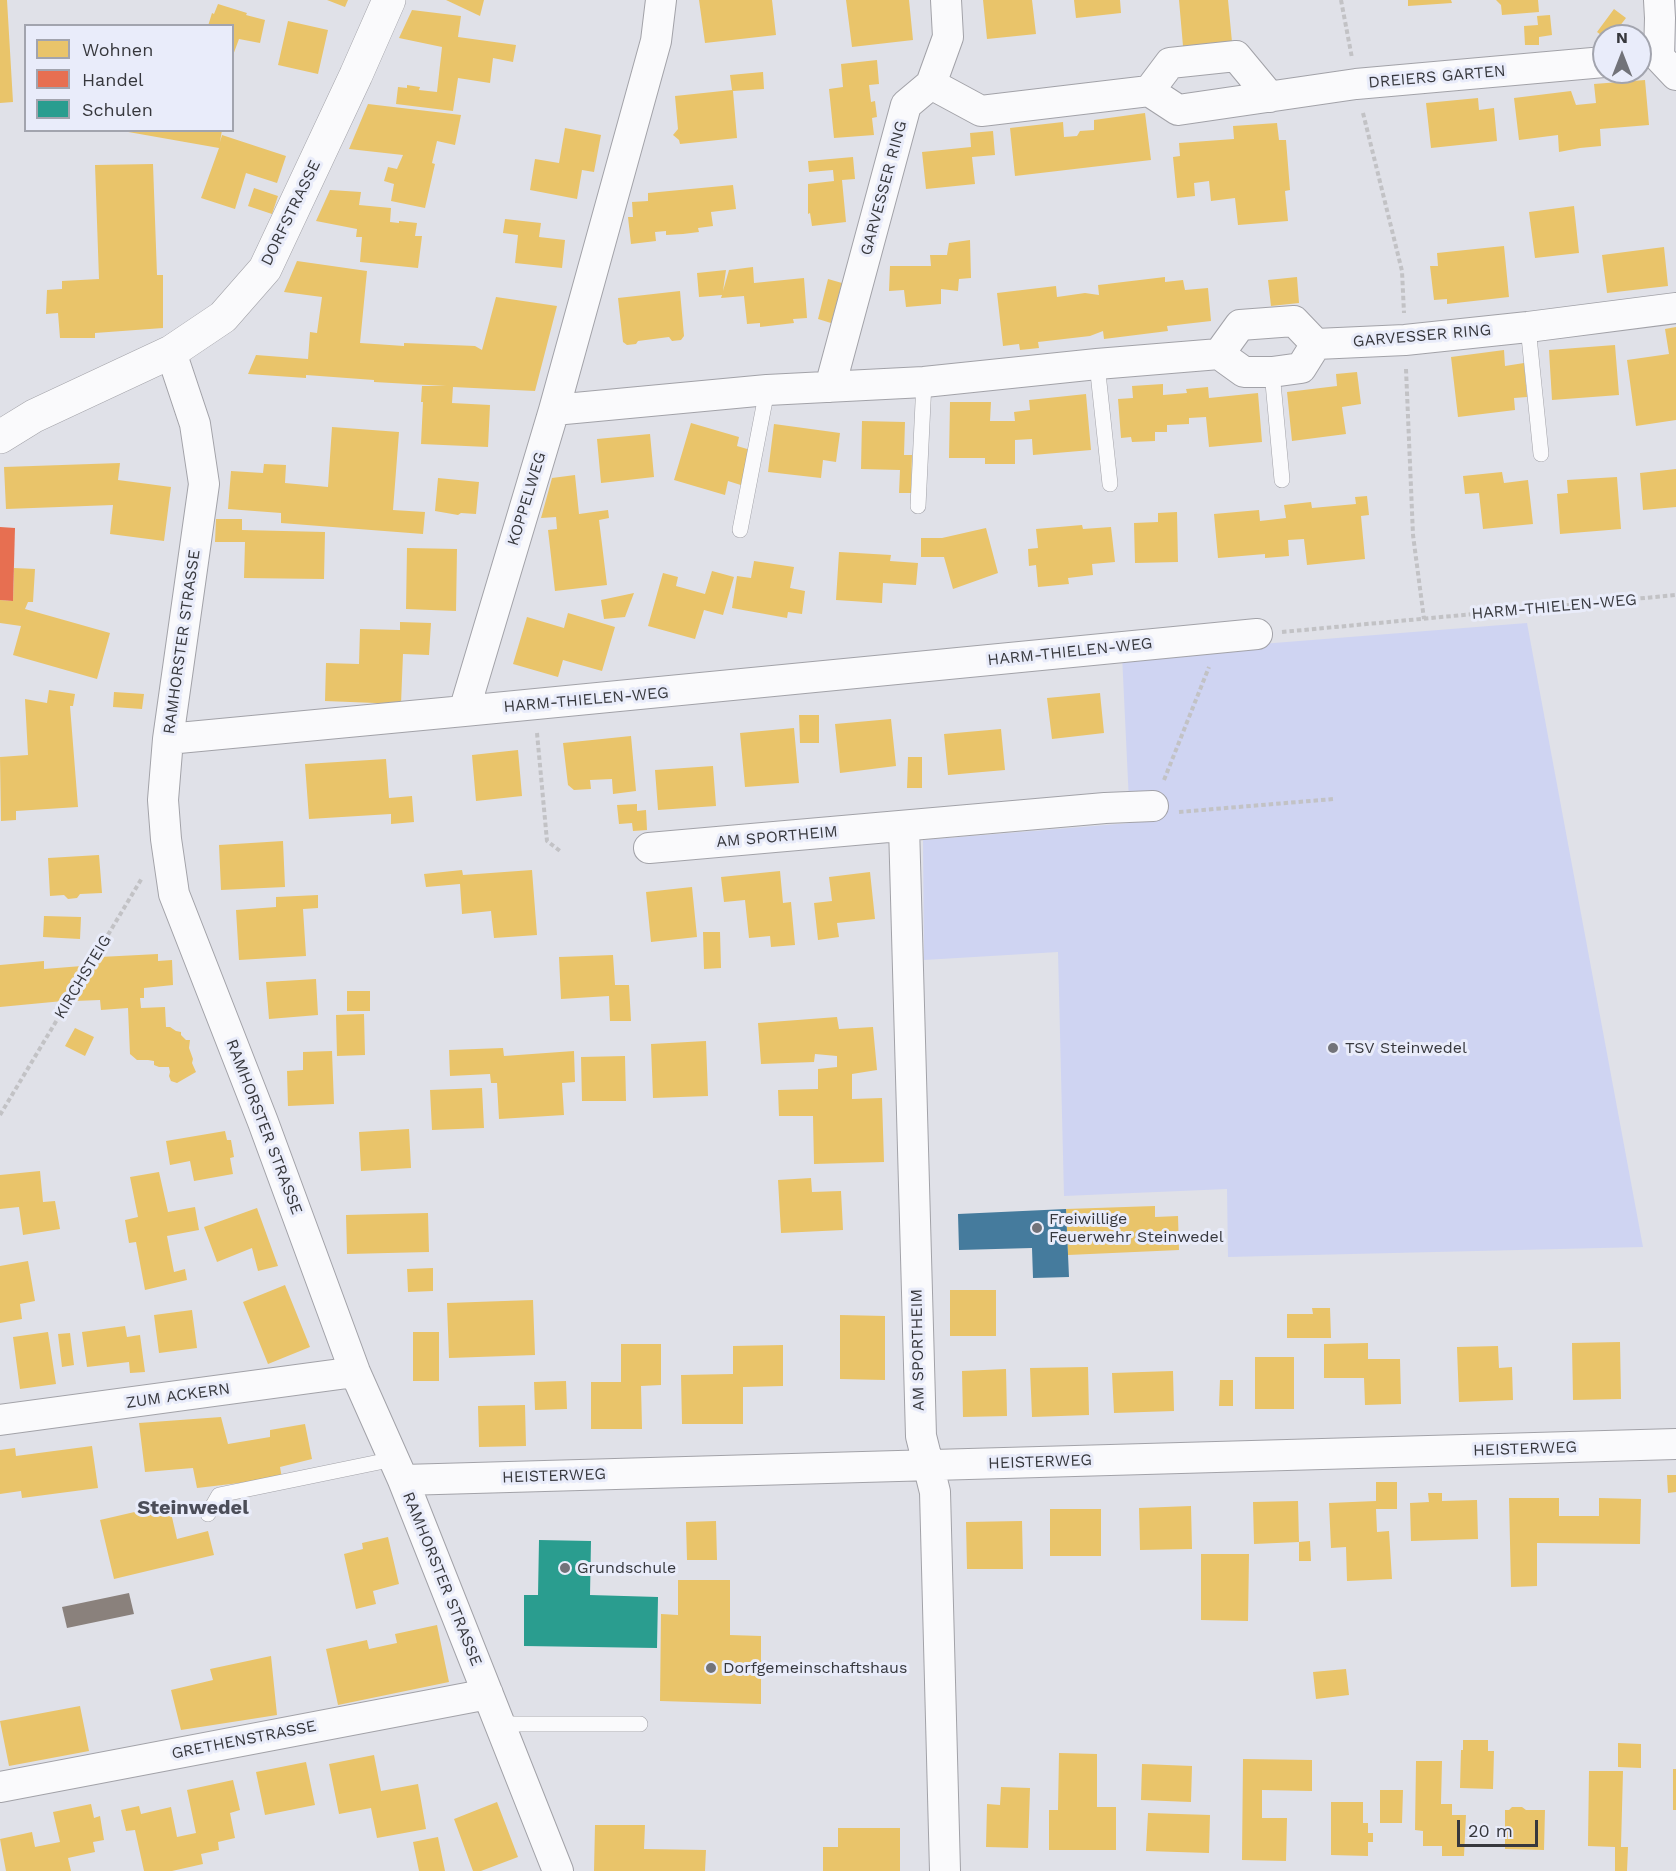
<!DOCTYPE html>
<style>
body{margin:0}
#map{position:relative;width:1676px;height:1871px;overflow:hidden;background:#e0e1e8;font-family:"Work Sans",sans-serif}
canvas{display:block}
.legend{position:absolute;left:24px;top:24px;width:210px;height:108px;box-sizing:border-box;background:#e9ecfa;border:2px solid #a2a4ae;margin:0;padding:8px 10px;list-style:none;font-size:18px;color:#37383d}
.legend li{display:flex;align-items:center;gap:12px;height:30px}
.legend b{width:30px;border:2px solid #a2a4ae}
.north{position:absolute;left:1592px;top:24px;width:60px;height:60px;box-sizing:border-box;background:#e9ecfa;border:2px solid #a2a4ae;border-radius:50%;rotate:0deg;font-size:16px;font-weight:700;line-height:24px;text-align:center;color:#37383d}
.north::after{content:'';display:block;margin:auto;width:21px;height:27px;background:#727379;clip-path:polygon(50% 0,100% 100%,50% 72%,0 100%)}
.scale{position:absolute;left:1457px;top:1820px;width:81px;height:27px;box-sizing:border-box;border:3px solid #37383d;border-top:0;padding-left:8px;font-size:18px;line-height:21px;white-space:nowrap;color:#37383d;-webkit-text-stroke:4px #e9ecfa;paint-order:stroke}
</style>
<div id="map">
<canvas width="1676" height="1871"></canvas>
<ul class="legend">
<li><b style="height:16px;background:#e9c46a"></b>Wohnen</li>
<li><b style="height:16px;background:#e76f51"></b>Handel</li>
<li><b style="height:16px;background:#2a9d8f"></b>Schulen</li>
</ul>
<div class="north">N</div>
<div class="scale">20 m</div>
</div>
<script>
const ctx = document.querySelector('canvas').getContext('2d');
ctx.lineJoin = 'round';
function fill(path, color) {
  ctx.fillStyle = color;
  ctx.fill(path, 'evenodd');
}
function toPath(rows) {
  const path = new Path2D();
  for (const r of rows) {
    path.moveTo(r[0], r[1]);
    for (let i = 2; i < r.length; i += 2) path.lineTo(r[i], r[i + 1]);
  }
  return path;
}
function stroke(path, color, width, dash) {
  ctx.strokeStyle = color;
  ctx.lineWidth = width;
  ctx.lineCap = dash ? 'butt' : 'round';
  ctx.setLineDash(dash || []);
  ctx.stroke(path);
}
function drawText(font, color, halo, rows, align = 'center') {
  ctx.font = font + ' "Work Sans",sans-serif';
  ctx.lineWidth = 6;
  ctx.setLineDash([]);
  ctx.textBaseline = 'middle';
  ctx.strokeStyle = halo;
  ctx.fillStyle = color;
  for (const [text, x, y, turn = 0] of rows) {
    ctx.save();
    ctx.translate(x, y);
    ctx.rotate((+turn || 0) * Math.PI / 180);
    ctx.textAlign = isNaN(turn) ? turn : align;
    if (halo) ctx.strokeText(text, 0, 0);
    ctx.fillText(text, 0, 0);
    ctx.restore();
  }
}
fill(toPath([
 [1527,623,1643,1247,1228,1257,1227,1189,1064,1196,1058,952,924,960,923,840,1130,823,1122,655]
]), '#cfd4f2');
fill(toPath([
 [0,0,7,0,13,102,0,103],
 [327,0,348,0,345,7],
 [446,0,484,0,480,16],
 [699,0,772,0,776,35,705,43],
 [846,0,909,0,913,40,852,47],
 [983,0,1032,0,1036,34,987,39],
 [1074,0,1120,0,1121,13,1076,18],
 [1179,0,1228,0,1232,42,1183,46],
 [1408,0,1451,0,1452,3,1408,6],
 [1496,0,1538,0,1539,12,1502,15,1501,5],
 [218,4,247,13,246,15,265,20,260,43,239,39,232,58,232,26,208,26,212,13,214,14],
 [1614,9,1626,18,1612,36,1604,37,1597,32],
 [412,10,461,16,458,37,516,45,513,62,493,58,490,83,458,78,453,111,396,104,398,87,407,88,407,85,420,87,419,90,437,92,442,47,399,38],
 [1550,15,1552,35,1539,37,1539,45,1525,45,1524,26,1538,25,1537,16],
 [288,21,328,30,318,74,278,65],
 [877,60,879,84,869,85,871,102,875,101,877,117,872,118,874,135,834,138,829,89,843,87,841,64],
 [763,72,764,89,733,91,737,138,680,144,679,140,673,135,678,129,675,96,732,90,730,75],
 [1645,80,1649,125,1600,129,1601,146,1580,148,1559,152,1558,135,1519,140,1514,98,1571,91,1576,105,1596,103,1594,84],
 [1478,98,1479,110,1494,108,1497,141,1431,148,1426,103],
 [368,104,461,115,455,145,437,141,432,163,435,164,425,208,391,201,394,184,384,181,388,167,397,169,403,155,349,149],
 [1145,113,1151,160,1015,176,1010,128,1063,122,1064,137,1077,136,1080,131,1094,130,1094,120],
 [1277,123,1279,140,1286,140,1290,190,1285,191,1288,221,1238,225,1235,198,1211,201,1209,181,1194,183,1195,196,1177,198,1173,157,1180,156,1179,143,1234,139,1233,126],
 [565,128,601,135,594,172,582,170,577,199,530,190,535,159,559,163],
 [117,130,222,130,220,142,222,135,286,156,277,183,246,173,235,209,201,198,219,148],
 [993,131,995,155,972,157,975,184,926,189,922,152,971,147,970,133],
 [853,157,855,179,842,180,846,222,812,226,810,213,808,214,808,184,834,181,833,170,809,172,808,161],
 [153,164,157,275,163,275,163,328,95,333,95,338,60,338,58,313,46,314,47,290,62,289,62,281,99,279,95,165],
 [733,185,736,209,711,212,713,226,698,228,699,232,683,234,666,235,666,231,655,232,656,241,631,244,628,217,633,217,632,202,648,201,648,193],
 [254,188,278,196,272,214,248,206],
 [330,190,361,192,359,205,391,208,390,222,399,223,399,221,417,223,415,236,422,236,418,268,360,262,362,237,356,237,357,229,316,221],
 [1574,206,1579,253,1535,258,1529,212],
 [505,219,541,223,539,237,565,240,562,268,515,263,518,235,503,233],
 [970,240,971,278,959,279,958,291,941,289,941,304,906,307,904,290,889,291,890,266,931,266,930,255,947,255,949,243],
 [1504,246,1509,297,1447,304,1447,299,1434,300,1430,266,1438,266,1437,253],
 [1664,247,1668,286,1607,293,1602,255],
 [297,261,367,271,360,343,404,346,404,343,475,346,482,350,496,297,557,306,535,391,453,387,452,403,490,405,488,447,421,444,423,402,421,402,422,386,446,386,374,382,374,380,306,375,306,378,248,374,256,355,308,359,310,332,317,333,322,297,284,292],
 [753,267,754,283,804,278,807,318,793,319,794,323,760,327,760,323,747,324,744,296,721,298,722,295,699,297,697,273,726,270,723,291,729,270],
 [1165,277,1165,282,1183,280,1185,290,1208,288,1211,321,1167,326,1168,331,1104,339,1103,331,1090,336,1038,342,1039,348,1020,350,1019,344,1003,346,997,293,1056,286,1057,297,1085,293,1099,295,1098,285],
 [1297,277,1299,303,1271,306,1268,280],
 [828,279,842,283,831,323,818,319],
 [680,291,684,336,681,340,672,341,669,337,638,341,636,344,627,345,623,342,618,298],
 [1676,327,1676,420,1636,426,1627,360,1669,354,1665,329],
 [1615,345,1619,395,1552,400,1549,350],
 [1504,350,1505,366,1524,363,1527,397,1514,398,1515,410,1458,417,1451,357],
 [1357,372,1361,404,1342,407,1346,434,1292,441,1287,392,1337,386,1336,374],
 [1163,384,1163,395,1187,393,1186,389,1208,387,1209,398,1258,393,1262,442,1209,447,1206,417,1189,418,1189,424,1167,425,1167,432,1155,432,1155,441,1132,442,1131,437,1121,438,1118,399,1133,398,1132,386],
 [1086,394,1091,450,1033,455,1032,439,1015,440,1015,464,985,464,985,458,949,458,950,402,991,402,990,421,1015,421,1014,412,1030,410,1029,400],
 [862,421,905,422,904,455,912,455,911,493,899,493,900,470,861,469],
 [691,423,739,437,737,446,754,451,744,486,728,481,725,495,674,480],
 [774,424,840,433,836,462,823,460,821,478,768,472],
 [332,427,399,432,393,510,425,512,423,534,281,523,281,513,228,509,231,471,263,473,264,464,286,465,285,483,328,487],
 [650,434,654,477,601,483,597,439],
 [120,463,118,480,171,487,164,541,110,534,113,505,6,509,4,467],
 [1676,469,1676,507,1643,510,1640,473],
 [1502,472,1504,483,1528,480,1533,524,1483,529,1479,493,1465,494,1463,476],
 [575,475,579,514,608,510,609,518,599,520,607,585,555,591,548,530,557,529,556,517,541,518,552,478],
 [1617,477,1621,529,1560,534,1557,494,1568,493,1567,480],
 [438,478,479,482,476,514,461,513,458,515,435,511],
 [1367,496,1369,515,1361,516,1365,559,1307,565,1304,539,1288,540,1289,556,1265,558,1265,554,1218,558,1214,514,1259,510,1260,521,1286,518,1284,505,1311,502,1312,508,1356,504,1355,497],
 [1177,512,1178,562,1135,563,1134,523,1158,522,1158,513],
 [216,519,242,519,242,530,325,532,324,579,244,578,245,542,215,542],
 [1082,525,1083,529,1111,527,1115,562,1092,564,1093,575,1068,578,1069,584,1038,587,1036,565,1029,566,1028,549,1038,548,1036,529],
 [986,528,998,573,953,589,944,557,921,557,921,538,942,538],
 [407,548,457,549,456,611,406,609],
 [839,552,891,555,890,561,918,563,916,585,883,583,882,603,836,600],
 [754,561,794,567,790,588,805,591,802,614,788,612,787,618,732,608,737,576,751,578],
 [14,568,35,569,33,602,28,602,25,609,110,633,97,679,13,655,21,626,0,623,0,600,13,601],
 [712,571,734,577,723,615,704,610,695,639,648,626,663,573,678,577,676,586,705,594],
 [634,593,625,617,604,619,601,600],
 [568,613,615,627,602,671,563,660,558,677,513,664,527,617,564,628],
 [400,622,431,623,429,655,403,654,401,704,325,701,326,663,359,664,360,629,400,630],
 [49,690,75,694,73,706,70,706,78,807,16,811,16,820,1,821,0,757,28,755,25,699,47,703],
 [114,692,144,694,142,709,113,707],
 [1100,693,1104,733,1052,739,1047,698],
 [799,715,819,715,819,743,800,743],
 [891,719,896,766,840,773,835,724],
 [794,728,799,783,745,787,740,733],
 [1001,729,1005,770,948,775,944,734],
 [631,736,636,791,613,794,612,779,590,780,591,789,574,790,568,785,563,743],
 [518,750,522,796,476,801,472,755],
 [908,757,922,757,922,788,907,788],
 [386,759,389,798,412,796,414,822,391,824,391,814,309,819,305,764],
 [713,766,716,806,658,810,655,770],
 [637,804,637,811,646,810,647,830,633,831,632,823,619,824,617,805],
 [283,841,285,887,221,890,219,845],
 [99,855,102,893,80,894,77,898,68,899,64,895,50,896,48,858],
 [462,870,463,875,532,870,537,935,494,938,491,911,462,914,460,884,426,887,424,874],
 [780,871,783,903,791,902,795,945,771,947,770,936,749,938,745,900,724,902,721,877],
 [870,872,875,919,837,923,839,937,818,940,814,903,832,901,829,877],
 [692,887,697,937,651,942,646,892],
 [318,895,318,908,303,909,306,956,239,960,236,910,276,907,276,897],
 [44,916,81,917,80,939,43,937],
 [703,932,720,932,721,968,704,969],
 [158,954,158,961,172,960,173,985,144,988,144,998,140,998,141,1008,165,1007,166,1027,170,1027,176,1031,181,1032,181,1035,186,1040,190,1040,189,1048,193,1059,192,1063,196,1072,177,1083,171,1081,169,1076,170,1072,169,1067,159,1067,154,1065,154,1061,148,1060,137,1060,130,1054,128,1008,101,1010,100,1000,74,1001,100,957],
 [613,955,615,985,629,985,631,1021,610,1021,609,996,561,999,559,957],
 [44,961,44,969,82,966,63,1001,0,1007,0,965],
 [316,979,318,1015,269,1019,266,982],
 [347,991,370,991,370,1011,347,1011],
 [364,1014,365,1055,337,1056,336,1015],
 [837,1017,839,1029,873,1027,877,1070,852,1074,852,1099,882,1098,884,1162,814,1164,813,1116,779,1116,778,1090,818,1089,818,1069,837,1067,837,1056,815,1054,814,1062,761,1064,758,1023],
 [75,1028,94,1037,85,1056,65,1046],
 [706,1041,708,1096,653,1098,651,1044],
 [503,1048,504,1056,574,1051,575,1082,562,1083,564,1115,499,1119,497,1083,491,1083,490,1074,450,1076,449,1050],
 [332,1051,334,1104,288,1106,287,1071,303,1070,303,1052],
 [625,1056,626,1101,582,1101,581,1057],
 [482,1088,484,1128,432,1130,430,1090],
 [409,1129,411,1168,361,1171,359,1132],
 [225,1131,227,1140,231,1140,234,1157,230,1158,233,1174,194,1181,190,1161,170,1165,166,1141],
 [40,1171,43,1202,55,1201,60,1229,23,1235,19,1207,0,1209,0,1175],
 [159,1172,168,1212,195,1207,199,1230,167,1236,174,1272,185,1269,187,1280,145,1290,136,1242,129,1243,125,1220,138,1217,130,1177],
 [811,1178,812,1192,841,1191,843,1230,781,1233,778,1180],
 [1155,1206,1155,1217,1178,1216,1179,1250,1068,1255,1066,1209],
 [257,1208,278,1266,258,1271,252,1248,217,1262,204,1227],
 [428,1213,429,1252,347,1254,346,1215],
 [28,1261,35,1301,20,1304,22,1319,0,1323,0,1266],
 [433,1268,433,1291,408,1292,407,1269],
 [285,1285,310,1347,268,1364,243,1302],
 [950,1290,996,1290,996,1336,950,1336],
 [533,1300,535,1355,449,1358,447,1303],
 [1312,1308,1330,1308,1331,1338,1287,1338,1287,1314,1313,1314],
 [192,1310,197,1348,159,1353,154,1315],
 [840,1315,885,1316,885,1380,840,1379],
 [125,1326,127,1337,140,1335,145,1372,130,1373,129,1362,87,1367,82,1332],
 [48,1332,56,1384,20,1389,13,1337],
 [413,1332,439,1332,439,1381,413,1381],
 [70,1333,74,1365,62,1367,58,1334],
 [1620,1342,1621,1399,1573,1400,1572,1343],
 [1368,1343,1368,1359,1400,1359,1401,1404,1365,1405,1364,1378,1324,1378,1324,1344],
 [621,1344,661,1344,661,1385,641,1386,642,1429,591,1429,591,1382,621,1382],
 [783,1345,783,1386,743,1387,743,1424,682,1424,681,1375,733,1374,733,1346],
 [1498,1346,1499,1368,1512,1367,1513,1400,1459,1402,1457,1347],
 [1255,1357,1294,1357,1294,1409,1255,1409],
 [1088,1367,1089,1415,1032,1417,1030,1368],
 [1006,1369,1007,1416,963,1417,962,1371],
 [1173,1371,1174,1411,1114,1413,1112,1373],
 [1220,1380,1233,1380,1233,1406,1219,1406],
 [566,1381,567,1409,535,1410,534,1382],
 [525,1405,526,1446,479,1447,478,1406],
 [221,1417,228,1444,270,1437,270,1430,305,1424,312,1459,280,1467,282,1478,197,1488,193,1468,145,1472,139,1423],
 [92,1446,98,1488,22,1498,21,1491,0,1494,0,1450,15,1448,16,1456],
 [1667,1475,1676,1475,1676,1492,1668,1493],
 [1376,1482,1397,1482,1397,1509,1376,1509,1377,1532,1389,1531,1392,1579,1347,1581,1346,1547,1331,1548,1329,1503,1376,1501],
 [1428,1493,1442,1493,1442,1501,1477,1500,1478,1539,1411,1541,1410,1503,1429,1502],
 [1509,1498,1559,1498,1559,1516,1599,1516,1599,1498,1641,1499,1640,1544,1537,1543,1537,1586,1511,1587],
 [1298,1501,1299,1542,1254,1544,1253,1502],
 [169,1504,177,1539,208,1531,214,1555,114,1579,100,1520],
 [1191,1506,1192,1549,1140,1550,1139,1508],
 [1050,1509,1101,1509,1101,1556,1050,1556],
 [716,1521,717,1560,687,1560,686,1522],
 [1022,1521,1023,1569,967,1569,966,1522],
 [388,1537,399,1584,373,1591,376,1604,356,1609,344,1554,363,1549,362,1543],
 [1310,1541,1311,1561,1299,1561,1299,1542],
 [1201,1554,1249,1554,1248,1621,1201,1620],
 [678,1580,730,1580,730,1635,761,1636,761,1704,660,1701,661,1614,678,1615],
 [437,1625,449,1682,338,1705,326,1649,367,1640,369,1649,397,1643,395,1634],
 [271,1656,277,1715,181,1730,171,1690,213,1680,210,1669],
 [1346,1669,1349,1695,1316,1699,1313,1672],
 [80,1706,89,1751,9,1766,0,1721],
 [1463,1740,1488,1740,1488,1751,1494,1751,1493,1789,1460,1788,1461,1750,1463,1750],
 [1618,1743,1641,1744,1641,1768,1618,1767],
 [1059,1753,1097,1754,1097,1807,1116,1807,1116,1850,1049,1850,1049,1810,1058,1810],
 [374,1755,381,1791,418,1784,426,1829,377,1838,371,1808,339,1814,329,1764],
 [1243,1759,1312,1760,1312,1791,1262,1790,1262,1818,1287,1818,1286,1861,1242,1860],
 [1416,1761,1442,1761,1441,1804,1452,1804,1452,1815,1466,1815,1464,1856,1442,1856,1442,1846,1423,1846,1423,1831,1415,1830],
 [306,1762,315,1805,265,1815,256,1772],
 [1142,1764,1192,1766,1191,1802,1141,1800],
 [1673,1769,1676,1769,1676,1810,1673,1810],
 [1589,1771,1623,1771,1621,1847,1628,1847,1627,1871,1615,1871,1615,1847,1588,1846],
 [233,1780,240,1810,230,1813,235,1838,218,1842,219,1850,201,1854,203,1864,172,1871,144,1871,135,1830,126,1831,121,1810,139,1806,141,1814,171,1807,177,1837,196,1833,187,1790],
 [1001,1787,1030,1788,1028,1848,986,1847,987,1804,1000,1805],
 [1380,1790,1403,1790,1402,1823,1380,1823],
 [497,1802,518,1857,481,1871,473,1871,454,1819],
 [1331,1802,1363,1802,1363,1823,1368,1823,1368,1833,1373,1833,1373,1842,1368,1842,1368,1856,1331,1855],
 [91,1804,94,1818,100,1816,104,1840,93,1842,95,1852,68,1858,71,1871,6,1871,0,1839,32,1832,35,1847,60,1842,53,1812],
 [1512,1807,1522,1807,1526,1810,1545,1810,1544,1850,1505,1849,1505,1810,1509,1810],
 [1148,1813,1210,1815,1209,1853,1146,1851],
 [595,1825,645,1825,644,1849,706,1850,705,1871,594,1871],
 [838,1828,900,1828,900,1871,823,1871,823,1847,838,1847],
 [438,1837,445,1871,419,1871,413,1842]
]), '#e9c46a');
fill(toPath([
 [0,527,15,528,13,601,0,600]
]), '#e76f51');
fill(toPath([
 [539,1540,591,1541,590,1595,658,1597,657,1648,524,1646,524,1595,538,1595]
]), '#2a9d8f');
fill(toPath([
 [1066,1209,1069,1277,1033,1278,1032,1248,959,1250,958,1214]
]), '#457b9d');
fill(toPath([
 [129,1593,134,1614,67,1628,62,1607]
]), '#8a817c');
const service = toPath([
 [1528,327,1541,454],
 [1097,364,1110,484],
 [1272,372,1282,480],
 [918,506,924,382],
 [740,530,767,390],
 [208,1514,219,1495,394,1459],
 [499,1724,640,1724]
]);
const minor = toPath([
 [1659,0,1660,18,1659,57,1676,75],
 [931,84,981,111,1149,91,1178,110,1356,84,1604,62],
 [1149,91,1170,63,1236,56,1270,97],
 [171,352,195,424,204,484,168,739,163,800,166,839,174,894,263,1122,355,1372,403,1480,558,1871],
 [1219,354,1240,325,1294,321,1316,344],
 [830,387,906,105,931,84,948,37,946,0],
 [554,410,767,390,924,382,1097,364,1219,354,1244,372,1272,372,1301,368,1316,344,1405,340,1528,327,1676,308],
 [464,711,1257,634],
 [168,739,464,711,554,410,656,41,661,0],
 [904,826,921,1436,935,1492,945,1871],
 [649,848,1105,808,1153,806],
 [0,1420,355,1372],
 [403,1480,1676,1444],
 [0,1787,488,1694]
]);
const tertiary = toPath([
 [0,437,34,416,171,352,223,317,265,269,356,75,389,0]
]);
stroke(service, '#a2a2a8', 16);
stroke(minor, '#a2a2a8', 32);
stroke(tertiary, '#a2a2a8', 34);
stroke(toPath([
 [1341,0,1352,58],
 [1363,113,1402,271,1404,313],
 [1406,369,1413,535,1424,619],
 [1282,632,1676,595],
 [537,733,547,841,560,851],
 [1164,780,1209,667],
 [1179,812,1334,799],
 [0,1115,142,878]
]), '#c2c2c5', 4, [4.5, 3]);
stroke(service, '#fafafc', 15);
stroke(minor, '#fafafc', 30);
stroke(tertiary, '#fafafc', 33);
for (const [x, y, r, color] of [
 [1333,1048,6,"#727379"],
 [1037,1228,6,"#727379"],
 [565,1568,6,"#727379"],
 [711,1668,6,"#727379"]
]) {
  const dot = new Path2D();
  dot.arc(x, y, r, 0, 2 * Math.PI);
  ctx.fillStyle = color;
  ctx.fill(dot);
  stroke(dot, '#e9ecfa', 2);
}
drawText('16px', '#37383d', '#e9ecfa', [
 ["DREIERS GARTEN",1437,77,-5],
 ["GARVESSER RING",884,188,-75],
 ["DORFSTRASSE",291,213,-64],
 ["GARVESSER RING",1422,336,-5],
 ["KOPPELWEG",527,499,-73],
 ["HARM-THIELEN-WEG",1554,607,-5],
 ["RAMHORSTER STRASSE",182,642,-82],
 ["HARM-THIELEN-WEG",1070,652,-6],
 ["HARM-THIELEN-WEG",586,700,-5],
 ["AM SPORTHEIM",777,837,-5],
 ["KIRCHSTEIG",83,977,-59],
 ["RAMHORSTER STRASSE",264,1127,69],
 ["AM SPORTHEIM",918,1350,-91],
 ["ZUM ACKERN",178,1396,-8],
 ["HEISTERWEG",1525,1449,-2],
 ["HEISTERWEG",1040,1462,-2],
 ["HEISTERWEG",554,1476,-2],
 ["RAMHORSTER STRASSE",442,1579,68],
 ["GRETHENSTRASSE",244,1740,-11]
]);
drawText('16px', '#37383d', '#e9ecfa', [
 ["TSV Steinwedel",1345,1048],
 ["Freiwillige",1049,1219],
 ["Feuerwehr Steinwedel",1049,1237],
 ["Grundschule",577,1568],
 ["Dorfgemeinschaftshaus",723,1668]
], 'left');
drawText('bold 20px', '#4b4d58', '#e9ecfa', [
 ["Steinwedel",193,1508]
]);
</script>
